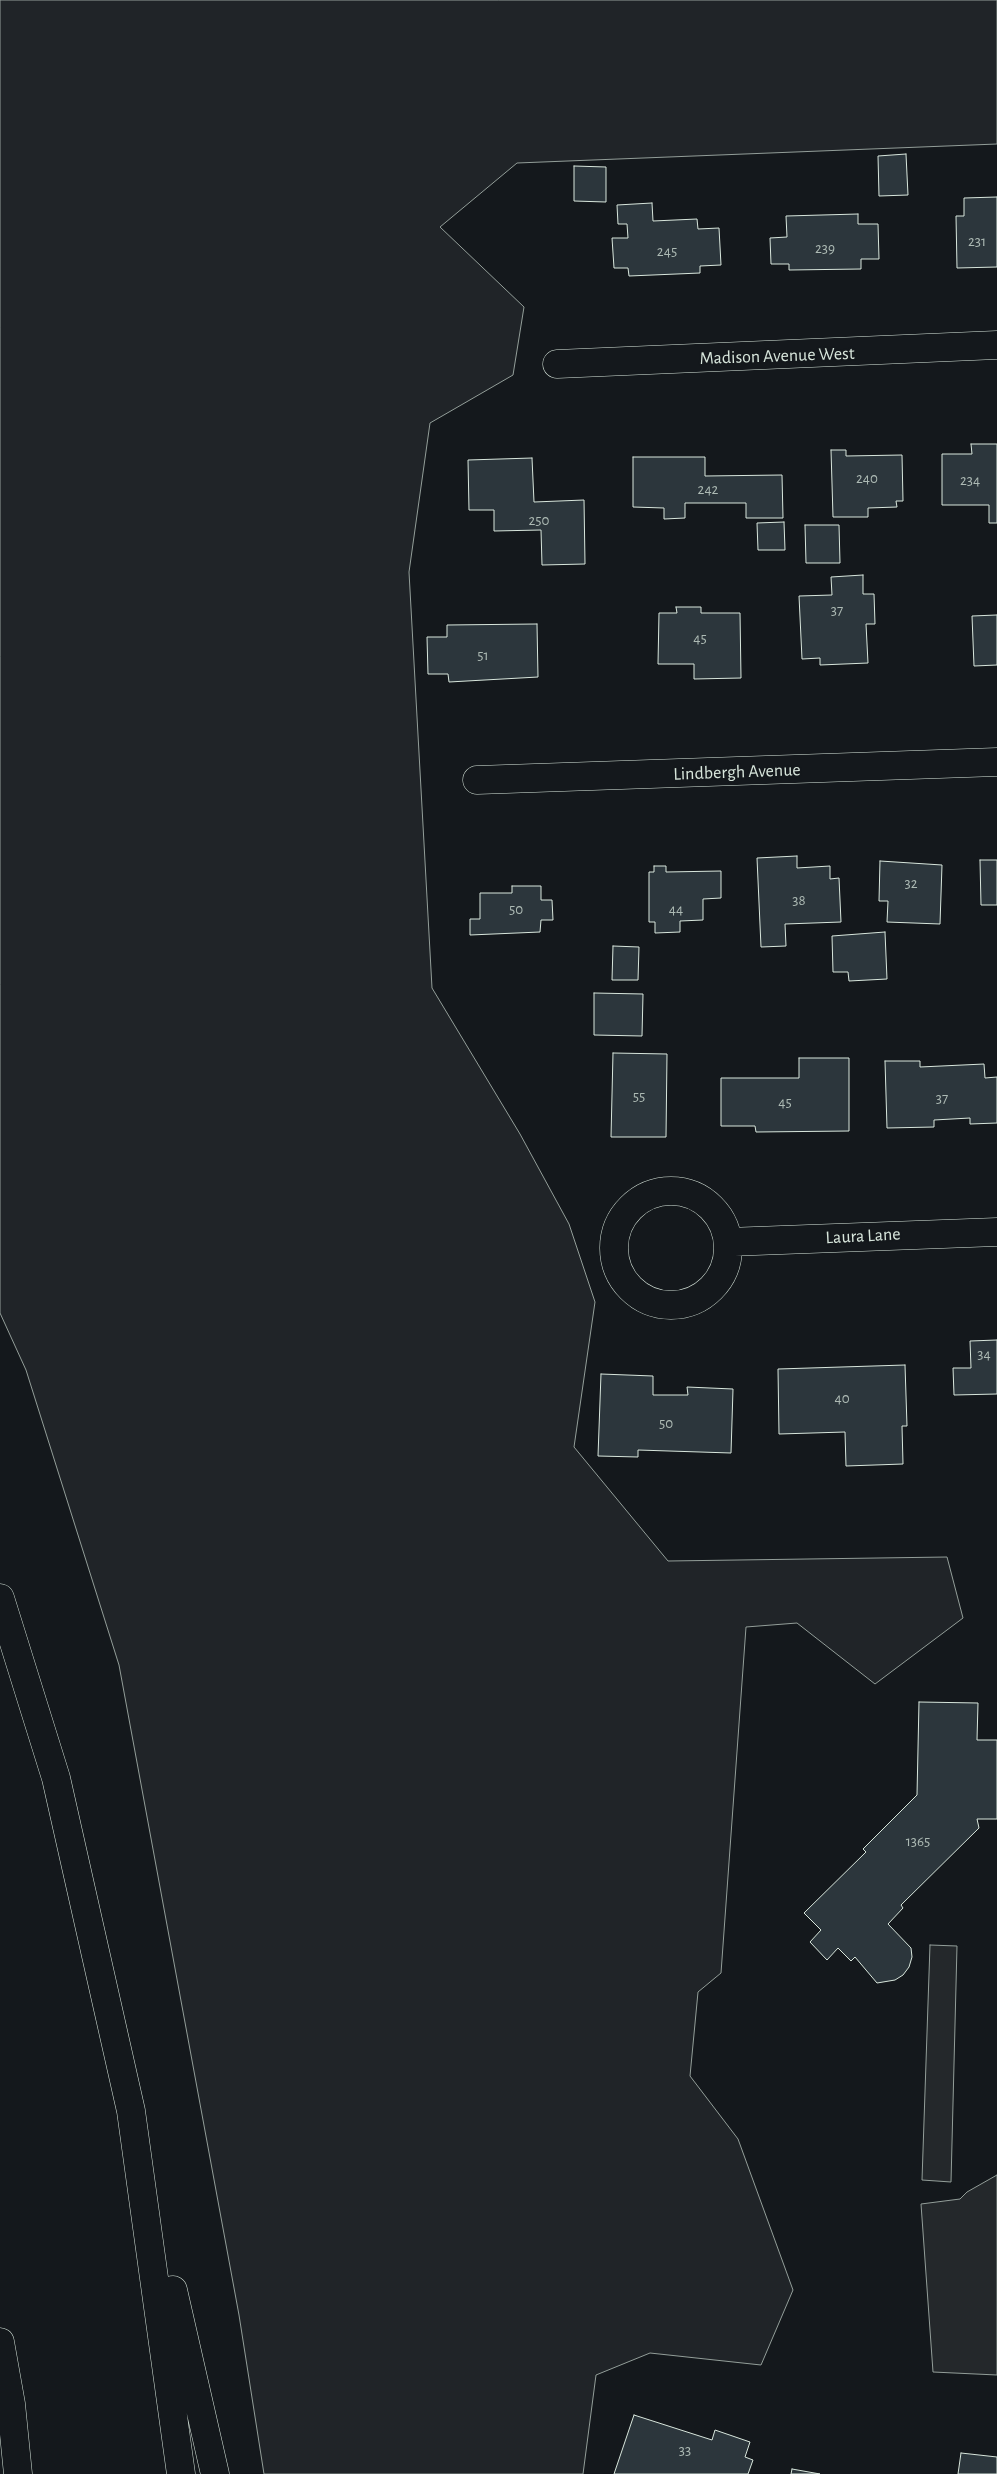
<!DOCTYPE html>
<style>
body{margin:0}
canvas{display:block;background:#14181c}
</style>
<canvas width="997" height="2474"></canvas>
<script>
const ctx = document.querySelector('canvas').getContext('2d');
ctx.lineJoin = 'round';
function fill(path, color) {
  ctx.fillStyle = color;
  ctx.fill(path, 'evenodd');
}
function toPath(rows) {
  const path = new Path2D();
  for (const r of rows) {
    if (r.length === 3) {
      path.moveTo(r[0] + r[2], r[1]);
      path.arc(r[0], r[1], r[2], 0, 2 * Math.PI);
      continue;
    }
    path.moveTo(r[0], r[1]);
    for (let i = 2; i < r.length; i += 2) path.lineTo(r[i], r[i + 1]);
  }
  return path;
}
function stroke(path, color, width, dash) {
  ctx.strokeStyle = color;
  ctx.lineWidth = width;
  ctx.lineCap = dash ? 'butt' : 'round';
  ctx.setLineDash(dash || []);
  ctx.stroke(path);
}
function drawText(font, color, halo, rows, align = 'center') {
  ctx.font = font + ' "Alegreya Sans",sans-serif';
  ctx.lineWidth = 4;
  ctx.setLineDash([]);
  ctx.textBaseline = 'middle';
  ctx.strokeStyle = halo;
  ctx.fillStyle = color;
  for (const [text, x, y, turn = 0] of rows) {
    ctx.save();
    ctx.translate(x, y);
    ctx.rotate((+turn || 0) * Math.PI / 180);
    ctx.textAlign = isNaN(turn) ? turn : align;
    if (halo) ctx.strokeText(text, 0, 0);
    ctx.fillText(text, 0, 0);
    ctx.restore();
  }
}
const green = toPath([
 [0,0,997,0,997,144,517,163,440,227,524,307,513,375,430,423,409,572,432,988,520,1134,569,1224,595,1302,574,1447,668,1561,947,1557,963,1618,875,1684,797,1623,746,1627,721,1973,698,1992,690,2076,738,2139,793,2290,761,2365,650,2353,596,2375,583,2474,264,2474,239,2315,119,1665,26,1370,0,1313,0,0]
]);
fill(green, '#202428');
stroke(green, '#939e99', 1);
const parking = toPath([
 [930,1945,957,1946,951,2182,922,2180,930,1945],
 [997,2175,997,2375,933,2372,921,2204,960,2199,967,2192,997,2175]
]);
fill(parking, '#24282b');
stroke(parking, '#939e99', 1);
const building = toPath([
 [906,154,908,195,879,196,878,156,906,154],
 [574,166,606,167,606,202,574,201,574,166],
 [997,197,997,267,957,268,956,216,964,216,964,198,997,197],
 [652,203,653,221,697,219,698,229,719,228,721,265,700,266,700,273,629,276,628,268,614,268,612,238,628,238,627,224,618,224,617,205,652,203],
 [858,214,858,224,878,224,879,259,861,259,861,269,789,270,789,264,771,264,770,238,787,237,786,216,858,214],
 [971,444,997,444,997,523,989,523,989,505,942,505,942,454,972,454,971,444],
 [831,450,846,450,846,456,902,455,903,501,896,501,897,507,868,508,868,517,833,517,831,450],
 [633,457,705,457,705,476,782,475,783,518,746,518,746,503,685,503,685,518,664,519,664,508,633,507,633,457],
 [532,458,534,502,584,500,585,564,542,565,541,530,494,531,494,510,469,510,468,460,532,458],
 [784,522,785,550,758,550,757,523,784,522],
 [805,525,839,525,840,563,806,563,805,525],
 [863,575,863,594,874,594,875,624,866,624,868,663,820,665,820,658,802,659,799,596,832,595,831,577,863,575],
 [676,607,701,607,701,613,740,613,741,678,694,679,694,664,658,664,659,613,677,613,676,607],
 [997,615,997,665,974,666,972,616,997,615],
 [537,624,538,677,449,682,448,674,428,674,427,637,447,637,447,625,537,624],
 [797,856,797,868,830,866,830,879,839,878,841,922,785,924,786,946,761,947,757,858,797,856],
 [980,860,997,860,997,905,981,905,980,860],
 [880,861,942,865,940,924,887,922,888,901,879,901,880,861],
 [654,866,666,866,666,872,721,871,721,898,703,899,703,920,680,921,680,932,655,933,655,922,649,922,649,872,654,872,654,866],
 [512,886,541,886,541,900,552,900,553,920,541,920,540,932,470,935,470,919,480,919,480,893,512,893,512,886],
 [885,932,887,979,849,981,848,972,833,972,832,936,885,932],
 [613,946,639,947,638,980,612,980,613,946],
 [594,993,643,994,642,1036,594,1035,594,993],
 [613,1053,667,1054,666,1137,611,1137,613,1053],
 [799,1058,849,1058,849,1131,756,1132,755,1126,721,1126,721,1078,799,1078,799,1058],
 [885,1061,920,1061,920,1067,984,1064,985,1078,997,1077,997,1123,970,1124,970,1118,934,1120,934,1127,887,1128,885,1061],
 [997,1340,997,1394,954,1395,953,1368,971,1368,970,1341,997,1340],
 [905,1365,907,1426,902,1426,903,1464,846,1466,845,1432,779,1434,778,1369,905,1365],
 [601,1374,653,1376,653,1395,688,1395,687,1387,733,1389,731,1453,638,1450,638,1457,598,1456,601,1374],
 [919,1702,978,1703,977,1740,997,1740,997,1819,977,1819,979,1828,901,1905,903,1908,888,1924,911,1948,912,1957,909,1967,903,1975,895,1980,877,1983,855,1957,851,1961,838,1948,827,1960,810,1942,821,1930,804,1913,866,1852,863,1849,917,1795,919,1702],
 [634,2415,712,2440,715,2430,750,2442,745,2457,753,2460,748,2474,614,2474,634,2415],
 [961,2453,997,2457,997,2474,958,2474,961,2453],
 [792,2469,820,2474,791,2474,792,2469]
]);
fill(building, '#2c363c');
stroke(building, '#d8e6dc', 1);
const street = toPath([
 [557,364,997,345],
 [477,780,997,762],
 [671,1248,57],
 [728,1242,997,1232]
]);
const highway = toPath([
 [0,1598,56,1778,131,2111,181,2474],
 [173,2290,215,2474],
 [0,2342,11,2404,18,2474]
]);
stroke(street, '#d8e6dc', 29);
stroke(highway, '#d8e6dc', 29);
stroke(street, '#14181c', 28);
stroke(highway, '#14181c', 28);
drawText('15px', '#adbab4', null, [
 ["231",977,241],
 ["239",825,248],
 ["245",667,251],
 ["240",867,478],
 ["234",970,480],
 ["242",708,489],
 ["250",539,520],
 ["37",837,610],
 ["45",700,638],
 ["51",483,655],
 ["32",911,883],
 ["38",799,900],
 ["50",516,909],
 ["44",676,909],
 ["55",639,1096],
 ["37",942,1098],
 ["45",785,1102],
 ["34",984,1354],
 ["40",842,1398],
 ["50",666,1423],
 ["1365",918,1841],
 ["33",685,2450]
]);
drawText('18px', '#d8e6dc', '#14181c', [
 ["Madison Avenue West",777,356,-2],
 ["Lindbergh Avenue",737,772,-2],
 ["Laura Lane",863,1236,-3]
]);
</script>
